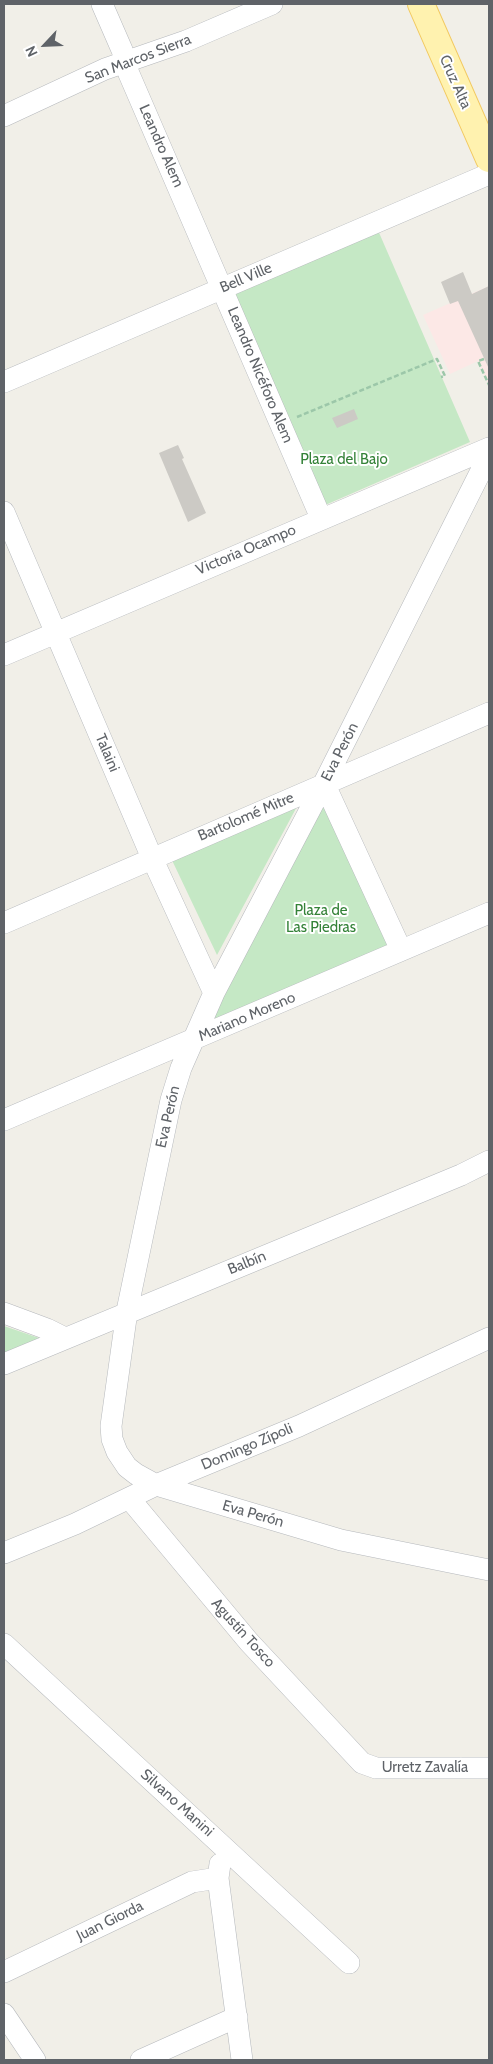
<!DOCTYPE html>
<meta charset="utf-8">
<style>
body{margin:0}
#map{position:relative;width:493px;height:2064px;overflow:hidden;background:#f1efe8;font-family:Cabin,sans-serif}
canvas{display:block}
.frame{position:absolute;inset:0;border:5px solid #5f6368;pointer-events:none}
.north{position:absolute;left:20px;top:20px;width:50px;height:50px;-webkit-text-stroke:4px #fff;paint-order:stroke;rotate:245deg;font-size:14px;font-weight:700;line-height:20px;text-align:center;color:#5f6368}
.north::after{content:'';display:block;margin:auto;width:18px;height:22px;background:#5f6368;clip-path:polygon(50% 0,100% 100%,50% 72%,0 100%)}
</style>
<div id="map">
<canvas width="493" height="2064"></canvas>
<div class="frame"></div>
<div class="north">N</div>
</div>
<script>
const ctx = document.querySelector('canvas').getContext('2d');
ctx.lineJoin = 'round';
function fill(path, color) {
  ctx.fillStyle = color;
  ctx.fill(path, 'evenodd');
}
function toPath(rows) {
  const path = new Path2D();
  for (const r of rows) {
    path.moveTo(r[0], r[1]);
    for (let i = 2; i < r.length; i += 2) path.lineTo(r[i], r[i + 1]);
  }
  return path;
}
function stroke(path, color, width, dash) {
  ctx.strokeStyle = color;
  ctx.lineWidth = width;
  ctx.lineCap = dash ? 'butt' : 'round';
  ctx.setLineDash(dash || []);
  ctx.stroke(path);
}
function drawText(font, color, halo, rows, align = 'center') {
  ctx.font = font + ' Cabin,sans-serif';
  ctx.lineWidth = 4;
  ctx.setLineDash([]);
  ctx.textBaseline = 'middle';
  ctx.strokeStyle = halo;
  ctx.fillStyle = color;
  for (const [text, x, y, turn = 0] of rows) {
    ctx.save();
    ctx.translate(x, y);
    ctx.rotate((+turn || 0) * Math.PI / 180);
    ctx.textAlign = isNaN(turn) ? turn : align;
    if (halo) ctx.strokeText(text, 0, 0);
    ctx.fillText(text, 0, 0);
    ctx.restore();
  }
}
fill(toPath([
 [489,286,489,385,478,361,450,374,423,315]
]), '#fce8e6');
fill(toPath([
 [377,228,470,442,323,506,230,292],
 [324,783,401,950,191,1041],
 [300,801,217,955,170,856],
 [4,1326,39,1338,4,1357]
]), '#c5e8c5');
fill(toPath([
 [463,272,472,294,489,286,489,369,458,301,450,304,441,282],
 [354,409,358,419,337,428,332,418],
 [178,445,184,458,182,459,206,513,188,522,159,453]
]), '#cccac5');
const minor = toPath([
 [102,4,122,50,129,74,321,518],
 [4,116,105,69,186,41,272,4],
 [4,382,489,174],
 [489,455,324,783,214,993,181,1068,171,1100,127,1311,111,1426,112,1439,117,1452,127,1467,136,1474,156,1485,341,1540,489,1570],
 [4,512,152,858,214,993],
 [4,655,489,448],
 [324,783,401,950],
 [4,923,489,713],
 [4,1120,489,913],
 [4,1313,47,1329,65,1338],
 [4,1364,461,1175,489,1161],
 [129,1498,249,1642,362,1763,376,1768,489,1768],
 [4,1553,75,1524,156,1485,299,1426,489,1338],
 [4,1644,349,1963],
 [220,1864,218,1878,242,2060],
 [4,1972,192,1882,218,1878],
 [4,2014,35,2060],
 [141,2060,237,2017]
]);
const major = toPath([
 [421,4,489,159]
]);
stroke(minor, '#b5b8bc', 22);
stroke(major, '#f2c960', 28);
stroke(toPath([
 [484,359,478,361,489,385],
 [297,417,437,359,445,376,441,377]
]), '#9cc7a9', 2.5, [5, 2.5]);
stroke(minor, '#fff', 21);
stroke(major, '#fff2af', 26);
drawText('15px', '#5f6368', '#fff', [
 ["San Marcos Sierra",138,59,-21],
 ["Cruz Alta",455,82,66],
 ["Leandro Alem",161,146,66],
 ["Bell Ville",246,278,-23],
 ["Leandro Nicéforo Alem",260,375,67],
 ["Victoria Ocampo",246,550,-23],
 ["Eva Perón",340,752,-63],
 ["Talaini",107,753,67],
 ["Bartolomé Mitre",246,817,-23],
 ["Mariano Moreno",247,1017,-23],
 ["Eva Perón",168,1117,-77],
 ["Balbín",247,1263,-22],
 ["Domingo Zípoli",247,1447,-23],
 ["Eva Perón",253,1514,16],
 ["Agustín Tosco",243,1633,48],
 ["Urretz Zavalía",425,1768],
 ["Silvano Manini",177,1803,42],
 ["Juan Giorda",110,1921,-26]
]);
drawText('15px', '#348238', '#fff', [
 ["Plaza del Bajo",344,460],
 ["Plaza de",321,911],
 ["Las Piedras",321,928]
]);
</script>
